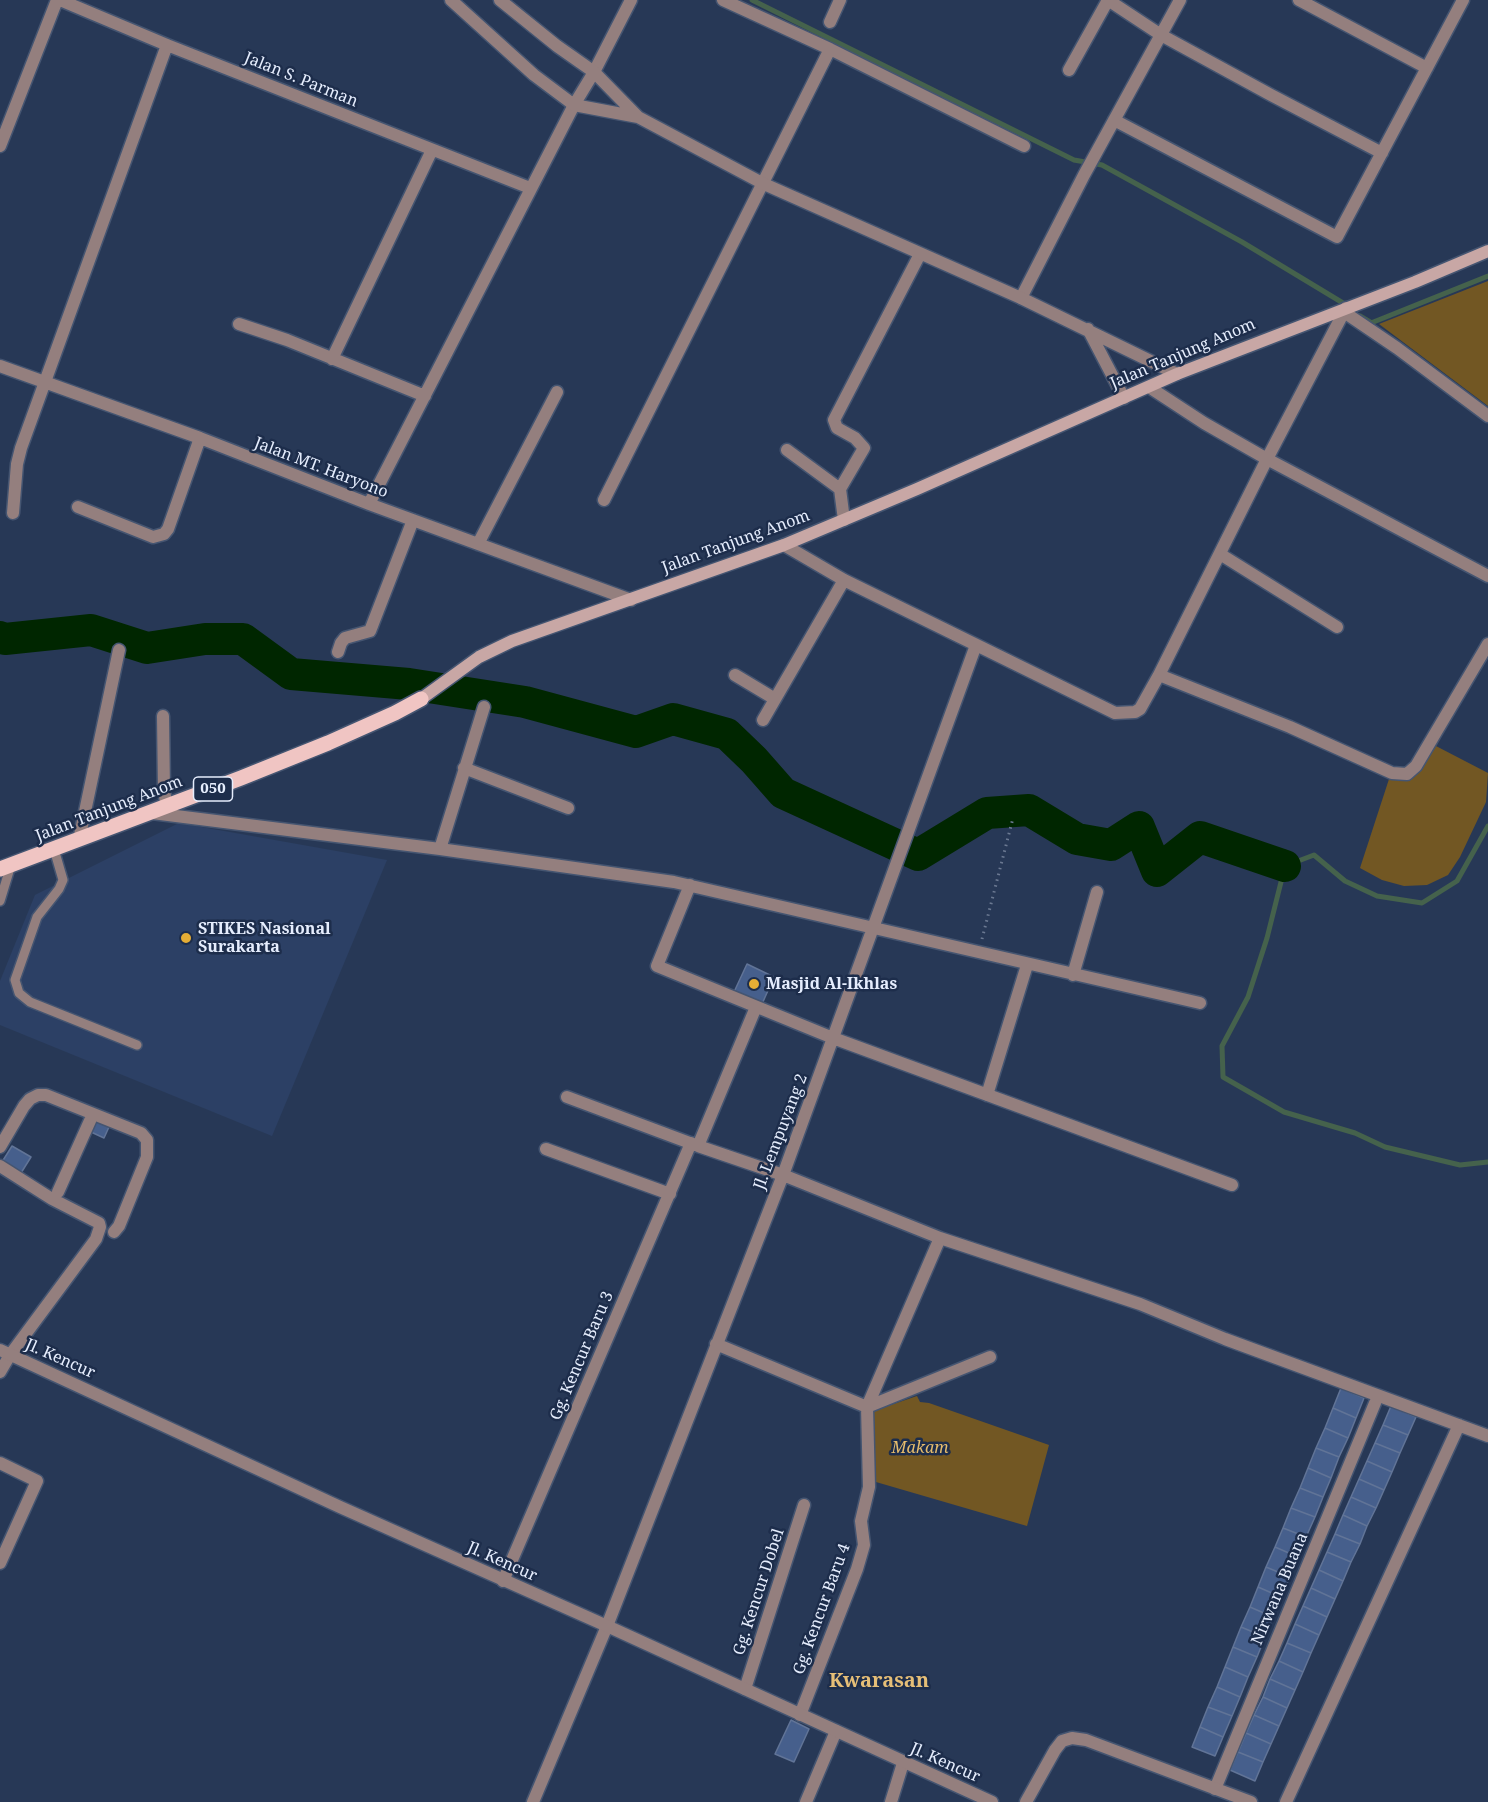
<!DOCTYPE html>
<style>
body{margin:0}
canvas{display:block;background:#273856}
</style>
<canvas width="1488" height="1802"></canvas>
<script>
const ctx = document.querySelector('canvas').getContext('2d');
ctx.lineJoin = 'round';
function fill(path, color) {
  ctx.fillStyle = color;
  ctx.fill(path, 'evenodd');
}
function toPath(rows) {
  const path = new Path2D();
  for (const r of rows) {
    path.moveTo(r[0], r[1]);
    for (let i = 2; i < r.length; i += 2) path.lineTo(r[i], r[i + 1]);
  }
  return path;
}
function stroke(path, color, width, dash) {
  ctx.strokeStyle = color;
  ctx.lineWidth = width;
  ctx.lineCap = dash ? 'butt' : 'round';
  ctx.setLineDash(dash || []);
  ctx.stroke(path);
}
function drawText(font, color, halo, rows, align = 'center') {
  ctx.font = font + ' "Noto Serif",serif';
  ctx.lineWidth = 5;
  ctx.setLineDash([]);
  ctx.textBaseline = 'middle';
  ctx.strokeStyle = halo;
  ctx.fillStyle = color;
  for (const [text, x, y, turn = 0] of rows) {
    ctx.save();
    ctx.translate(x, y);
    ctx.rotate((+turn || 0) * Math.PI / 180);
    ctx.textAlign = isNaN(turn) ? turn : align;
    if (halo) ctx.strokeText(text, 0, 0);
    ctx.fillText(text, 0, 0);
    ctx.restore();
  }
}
fill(toPath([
 [179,823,387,860,272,1136,0,1025,0,981,35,895]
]), '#2c4065');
fill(toPath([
 [1488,281,1488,406,1379,324],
 [1434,745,1488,773,1486,802,1460,857,1448,875,1427,885,1404,886,1382,880,1360,868,1390,776,1398,777],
 [917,1396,920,1402,929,1403,1049,1445,1027,1526,876,1482,873,1411]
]), '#725723');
stroke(toPath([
 [752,0,1074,160,1102,165,1242,242,1343,303],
 [1360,316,1370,322],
 [1371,323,1488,276],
 [1488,826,1457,881,1422,903,1377,896,1345,881,1314,855,1285,866,1267,938,1248,997,1222,1046,1223,1077,1284,1112,1355,1133,1385,1147,1460,1165,1488,1162]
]), '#45624c', 5);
stroke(toPath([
 [0,637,5,639,91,630,147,648,205,639,243,639,291,674,409,684,525,702,636,732,673,719,727,734,754,760,783,793,918,855,987,813,1029,810,1077,839,1111,845,1139,827,1157,871,1200,837,1285,866]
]), '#002600', 32);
const building = toPath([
 [747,964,774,977,762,1004,734,992,747,964],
 [96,1121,109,1127,104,1138,91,1132,96,1121],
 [12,1146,31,1157,21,1173,2,1162,12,1146],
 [1341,1388,1364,1398,1356,1418,1333,1408,1341,1388],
 [1391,1406,1416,1417,1408,1435,1383,1425,1391,1406],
 [1333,1408,1356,1418,1348,1438,1325,1428,1333,1408],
 [1383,1425,1408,1435,1400,1453,1375,1443,1383,1425],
 [1325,1428,1348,1438,1339,1457,1316,1448,1325,1428],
 [1375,1443,1400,1453,1392,1472,1367,1461,1375,1443],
 [1316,1448,1339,1457,1331,1478,1308,1468,1316,1448],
 [1367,1461,1392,1472,1384,1490,1359,1479,1367,1461],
 [1308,1468,1331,1478,1323,1497,1300,1488,1308,1468],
 [1359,1479,1384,1490,1376,1508,1351,1497,1359,1479],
 [1300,1488,1323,1497,1315,1517,1291,1508,1300,1488],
 [1351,1497,1376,1508,1367,1526,1343,1515,1351,1497],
 [1291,1508,1315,1517,1306,1537,1283,1528,1291,1508],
 [1343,1515,1367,1526,1360,1544,1335,1534,1343,1515],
 [1283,1528,1306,1537,1298,1557,1275,1547,1283,1528],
 [1335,1534,1360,1544,1351,1562,1327,1552,1335,1534],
 [1275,1547,1298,1557,1290,1577,1266,1567,1275,1547],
 [1327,1552,1351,1562,1343,1581,1319,1570,1327,1552],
 [1266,1567,1290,1577,1281,1597,1258,1587,1266,1567],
 [1319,1570,1343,1581,1335,1599,1311,1588,1319,1570],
 [1258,1587,1281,1597,1273,1617,1250,1607,1258,1587],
 [1311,1588,1335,1599,1327,1617,1303,1606,1311,1588],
 [1303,1606,1327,1617,1319,1635,1295,1624,1303,1606],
 [1250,1607,1273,1617,1265,1637,1241,1627,1250,1607],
 [1295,1624,1319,1635,1311,1653,1287,1643,1295,1624],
 [1241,1627,1265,1637,1257,1657,1233,1647,1241,1627],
 [1287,1643,1311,1653,1303,1672,1279,1661,1287,1643],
 [1233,1647,1257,1657,1248,1677,1225,1667,1233,1647],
 [1279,1661,1303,1672,1295,1690,1270,1679,1279,1661],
 [1225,1667,1248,1677,1240,1697,1217,1687,1225,1667],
 [1270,1679,1295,1690,1287,1708,1263,1697,1270,1679],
 [1217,1687,1240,1697,1232,1716,1208,1707,1217,1687],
 [1263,1697,1287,1708,1279,1726,1254,1715,1263,1697],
 [1208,1707,1232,1716,1223,1737,1200,1727,1208,1707],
 [1254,1715,1279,1726,1271,1744,1246,1733,1254,1715],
 [791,1720,809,1729,794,1762,775,1754,791,1720],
 [1200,1727,1223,1737,1215,1756,1192,1747,1200,1727],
 [1246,1733,1271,1744,1263,1762,1238,1752,1246,1733],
 [1238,1752,1263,1762,1255,1781,1230,1770,1238,1752]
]);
fill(building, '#465f8c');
stroke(building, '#617497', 1.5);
const service = toPath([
 [54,849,63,880,59,889,37,917,15,980,19,993,30,1002,137,1045],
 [0,901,11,865]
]);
const minor = toPath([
 [60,0,167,45,530,188],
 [723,0,830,49],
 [1108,0,1161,35,1271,95,1382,153],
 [1299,0,1427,68],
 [830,22,840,0],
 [1069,70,1108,0],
 [594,72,631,0],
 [1114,120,1337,237,1463,0],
 [0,146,57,0],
 [1021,298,1084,175,1180,0],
 [1344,312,1397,348,1488,416],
 [239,324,287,340,425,396],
 [332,359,432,150],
 [0,366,200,438,369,504,631,600],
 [1149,387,1204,423,1267,459,1488,576],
 [787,450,840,489],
 [604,500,830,49,1024,146],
 [369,504,574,105],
 [78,507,153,537,164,534,168,529,200,438],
 [13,513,17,464,21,448,167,45],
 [844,520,840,489,864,448,855,438,837,428,834,420,920,254],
 [478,544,557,392],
 [784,545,844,580,1115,713,1135,712,1140,709,1159,675,1267,459,1346,308],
 [1220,554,1337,627],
 [338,652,341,643,345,638,370,631,413,520],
 [735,675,775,699],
 [1159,675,1290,727,1392,773,1407,774,1416,766,1488,644],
 [163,716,164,791,167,807],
 [763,720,844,580],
 [464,768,568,808],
 [152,813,440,849,674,882,1200,1003],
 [79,840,119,650],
 [440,849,484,707],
 [690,885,657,966,833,1038,1232,1185],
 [1073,975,1097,892],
 [987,1095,1027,965],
 [567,1097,698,1146,783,1175,940,1238,1140,1304,1225,1339,1488,1436],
 [698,1146,756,1007],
 [0,1147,24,1106,30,1099,38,1095,46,1095,141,1133,147,1140,147,1157,119,1226,114,1232],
 [546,1149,670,1194],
 [0,1166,52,1199,99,1223,100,1227,96,1239,10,1355,0,1372],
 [58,1192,93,1114],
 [716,1344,867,1407],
 [867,1407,990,1357],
 [0,1463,37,1481,0,1563],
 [503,1581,691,1143],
 [745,1689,804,1505],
 [800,1715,857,1569,864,1545,861,1521,869,1487,867,1407,940,1238],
 [1215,1789,1375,1403],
 [533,1802,607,1626,783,1175,976,645],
 [806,1802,836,1731],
 [891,1802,903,1763],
 [1286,1802,1459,1425]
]);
const tertiary = toPath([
 [451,0,534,75,574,105,638,117,764,184,1021,298,1177,374],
 [500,0,557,46,594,72,638,117],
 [574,105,594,72],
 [1088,329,1124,398],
 [0,1350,340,1507,607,1626,992,1802],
 [1026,1802,1055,1750,1062,1741,1072,1738,1086,1740,1251,1802]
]);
const secondary = toPath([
 [421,699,479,657,512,641,784,545,917,489,1177,374,1415,282,1488,251]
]);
const primary = toPath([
 [0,869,241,778,328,743,395,713,421,699]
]);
stroke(service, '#455571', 12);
stroke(minor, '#455571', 15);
stroke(tertiary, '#455571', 15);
stroke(secondary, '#455571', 15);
stroke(primary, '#455571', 18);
stroke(toPath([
 [982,939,1013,818]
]), '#6b7992', 3, [1.5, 4.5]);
stroke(service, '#947f7e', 9);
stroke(minor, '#947f7e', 12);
stroke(tertiary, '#947f7e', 12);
stroke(secondary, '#c8a7a5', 12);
stroke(primary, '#f0c5c3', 15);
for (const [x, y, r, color] of [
 [186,938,6,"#e5ad35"],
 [754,984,6,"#e5ad35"]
]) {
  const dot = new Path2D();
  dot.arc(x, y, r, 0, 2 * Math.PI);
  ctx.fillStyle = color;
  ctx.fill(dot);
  stroke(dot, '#1d2d4b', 2);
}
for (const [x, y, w] of [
 [213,789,39]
]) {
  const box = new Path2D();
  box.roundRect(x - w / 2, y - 12, w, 24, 4.5);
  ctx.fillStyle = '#1d2d4b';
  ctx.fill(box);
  stroke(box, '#e5edfd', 1.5);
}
drawText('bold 15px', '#e5edfd', null, [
 ["050",213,789]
]);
drawText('16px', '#e5edfd', '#1d2d4b', [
 ["Jalan S. Parman",301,80,22],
 ["Jalan Tanjung Anom",1183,354,-23],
 ["Jalan MT. Haryono",321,468,21],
 ["Jalan Tanjung Anom",736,542,-20],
 ["Jalan Tanjung Anom",109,809,-21],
 ["Jl. Lempuyang 2",781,1132,-69],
 ["Gg. Kencur Baru 3",582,1356,-67],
 ["Jl. Kencur",60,1359,24],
 ["Jl. Kencur",502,1562,24],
 ["Nirwana Buana",1280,1589,-67],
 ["Gg. Kencur Dobel",759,1592,-72],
 ["Gg. Kencur Baru 4",822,1609,-70],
 ["Jl. Kencur",945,1763,24]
]);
drawText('bold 16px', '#e5edfd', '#1d2d4b', [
 ["STIKES Nasional",198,929],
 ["Surakarta",198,947],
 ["Masjid Al-Ikhlas",766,984]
], 'left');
drawText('italic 16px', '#e7bd6d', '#1d2d4b', [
 ["Makam",920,1448]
]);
drawText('bold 20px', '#e5be77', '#1d2d4b', [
 ["Kwarasan",879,1681]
]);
</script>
